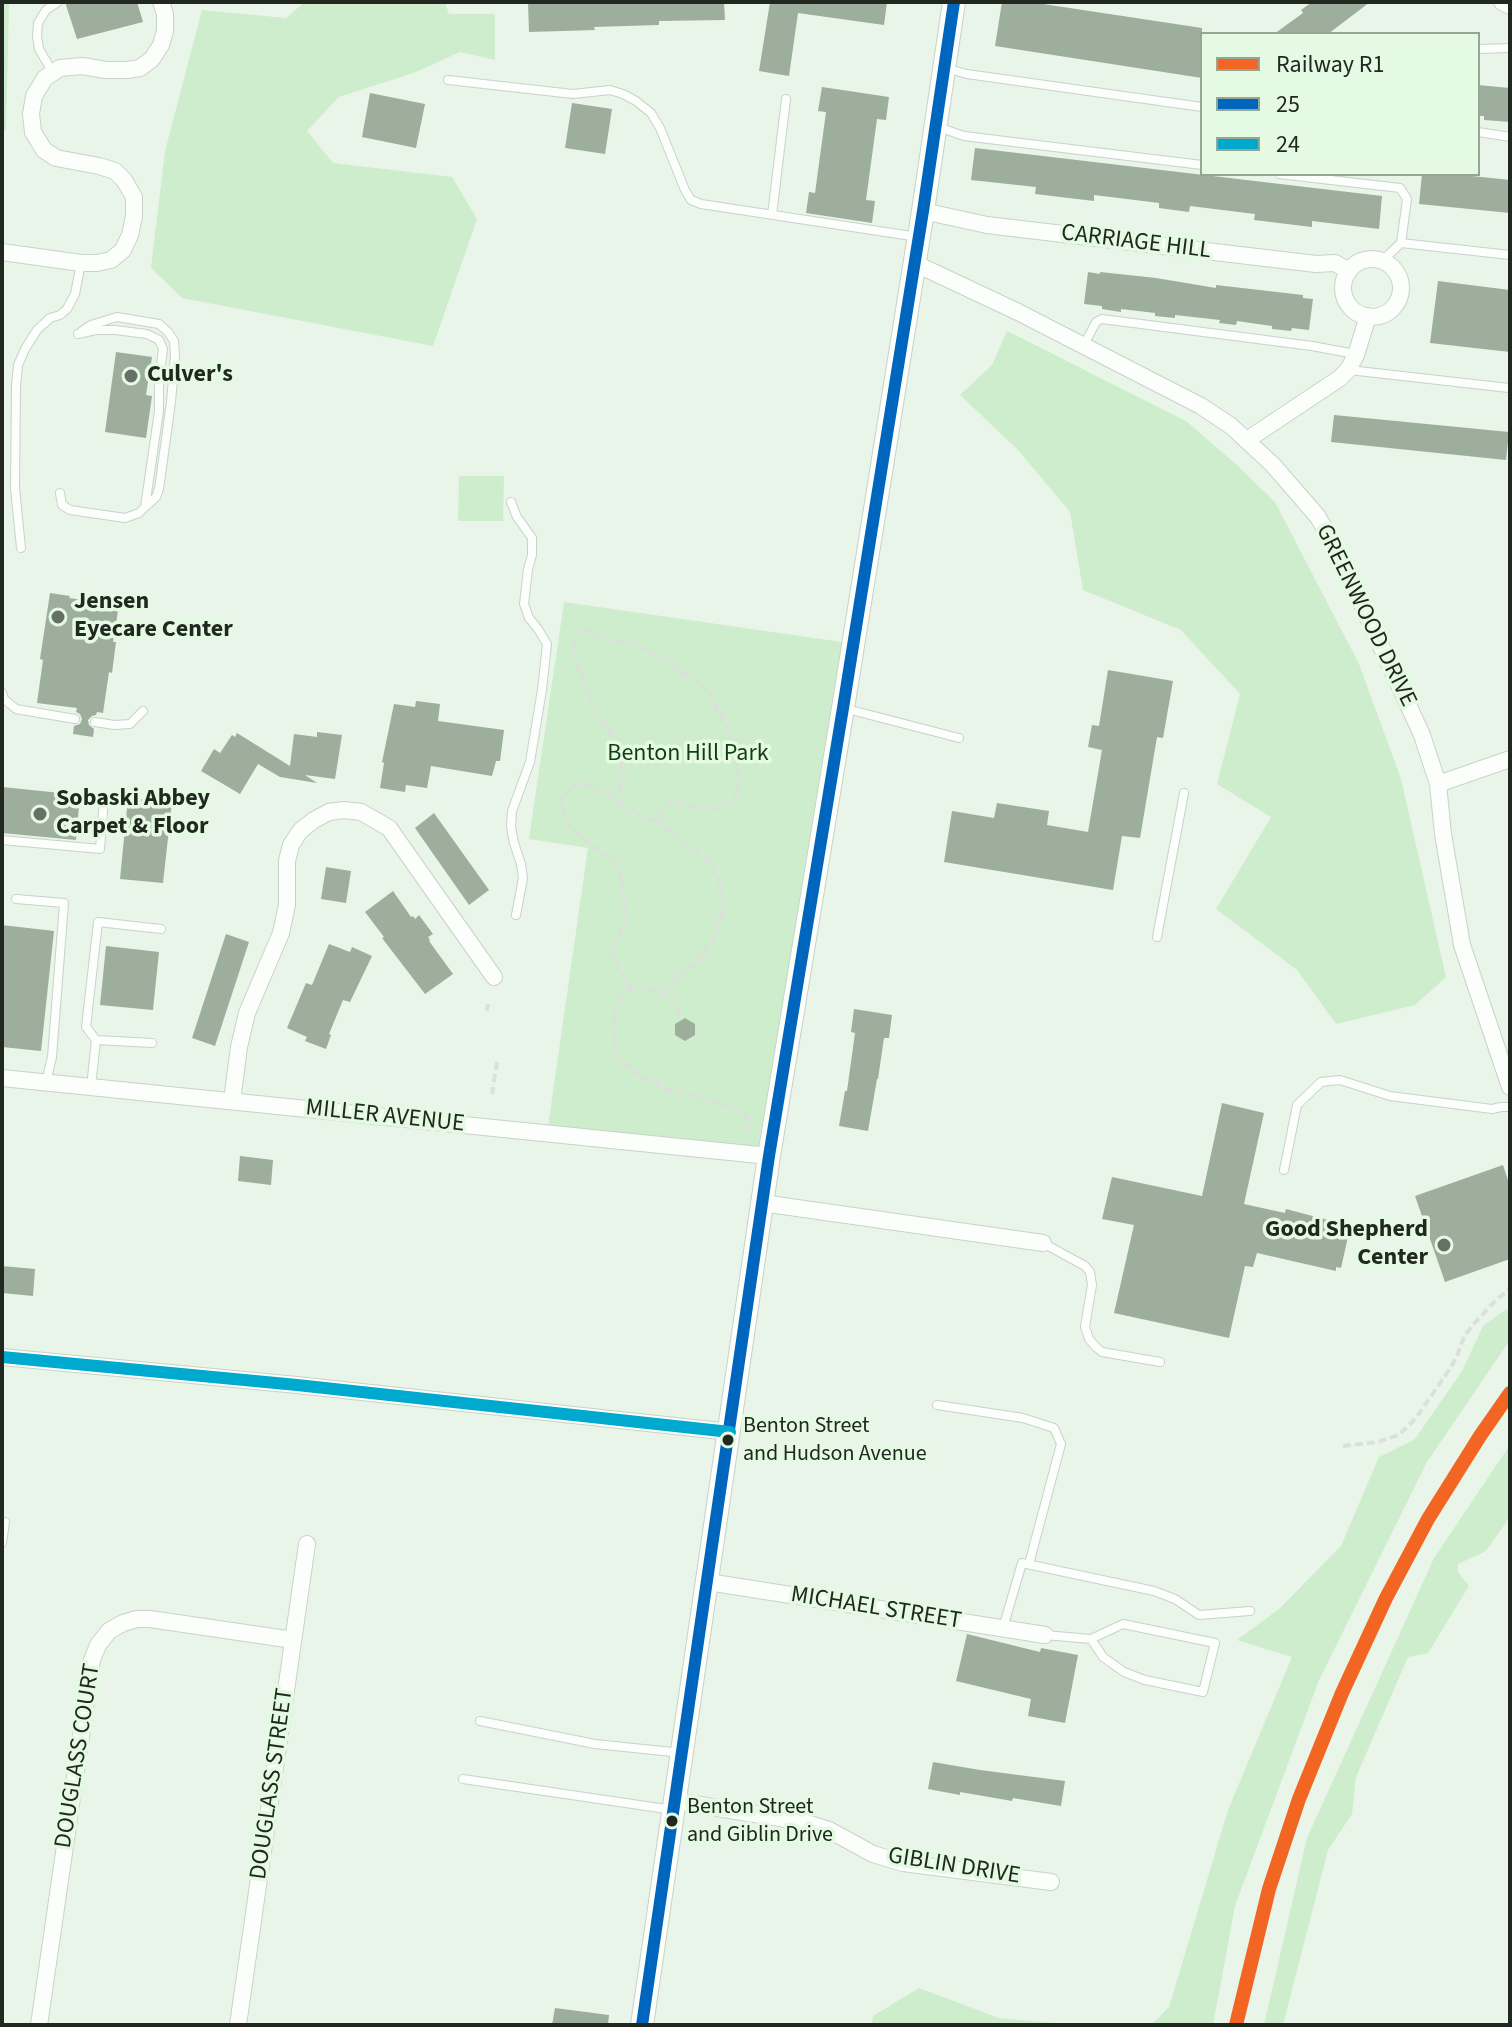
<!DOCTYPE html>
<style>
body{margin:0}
#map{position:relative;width:1512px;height:2027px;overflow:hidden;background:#e9f5e8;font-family:"Source Sans 3",sans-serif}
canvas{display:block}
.frame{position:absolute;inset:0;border:4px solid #202820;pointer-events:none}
.legend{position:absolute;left:1200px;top:32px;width:280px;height:144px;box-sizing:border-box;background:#e4fae3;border:2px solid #96a695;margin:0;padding:10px 14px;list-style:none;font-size:24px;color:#202820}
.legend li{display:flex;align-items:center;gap:16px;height:40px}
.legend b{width:40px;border:2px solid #96a695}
</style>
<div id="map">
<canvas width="1512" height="2027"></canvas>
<div class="frame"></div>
<ul class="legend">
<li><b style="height:10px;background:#f26522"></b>Railway R1</li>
<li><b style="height:10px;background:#0065bd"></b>25</li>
<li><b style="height:10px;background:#00a9ce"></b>24</li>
</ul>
</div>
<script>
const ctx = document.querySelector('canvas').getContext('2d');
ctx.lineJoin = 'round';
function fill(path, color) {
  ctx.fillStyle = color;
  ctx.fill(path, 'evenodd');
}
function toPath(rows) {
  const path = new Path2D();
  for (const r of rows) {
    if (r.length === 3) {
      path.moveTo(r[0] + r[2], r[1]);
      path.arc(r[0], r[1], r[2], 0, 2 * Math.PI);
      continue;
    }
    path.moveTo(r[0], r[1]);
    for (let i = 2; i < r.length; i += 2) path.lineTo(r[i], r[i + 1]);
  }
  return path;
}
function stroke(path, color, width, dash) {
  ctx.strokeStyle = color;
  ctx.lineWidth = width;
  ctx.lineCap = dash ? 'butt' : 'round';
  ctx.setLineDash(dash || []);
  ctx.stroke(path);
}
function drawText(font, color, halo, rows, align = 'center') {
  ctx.font = font + ' "Source Sans 3",sans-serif';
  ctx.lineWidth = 7;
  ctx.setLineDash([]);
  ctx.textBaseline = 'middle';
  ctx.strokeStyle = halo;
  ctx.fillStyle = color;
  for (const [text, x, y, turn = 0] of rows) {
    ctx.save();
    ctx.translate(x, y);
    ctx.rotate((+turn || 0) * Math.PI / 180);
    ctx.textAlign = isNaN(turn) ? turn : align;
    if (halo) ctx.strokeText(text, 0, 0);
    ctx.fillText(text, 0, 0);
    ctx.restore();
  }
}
fill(toPath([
 [2,2,9,2,6,130,2,128],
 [305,2,445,2,449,14,495,14,495,60,460,52,416,72,339,97,307,131,333,163,452,177,477,219,433,346,182,298,151,268,165,151,202,10,286,18],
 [1007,331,1186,421,1238,466,1275,502,1359,664,1401,779,1446,977,1415,1005,1336,1024,1297,970,1216,909,1271,817,1217,784,1240,694,1181,630,1083,590,1070,512,1018,450,960,395,992,365],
 [459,476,504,476,503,521,458,521],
 [564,602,842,642,757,1156,547,1134,588,848,529,839],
 [1510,1309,1510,1340,1427,1462,1319,1680,1235,1906,1213,2025,1151,2025,1169,2007,1228,1810,1292,1657,1237,1640,1279,1609,1341,1546,1379,1457,1415,1439,1462,1371,1483,1326,1505,1310],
 [1510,1445,1510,1517,1486,1551,1458,1564,1458,1572,1469,1586,1428,1653,1408,1657,1356,1777,1352,1814,1328,1850,1283,2025,1264,2025,1307,1838,1434,1558],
 [919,1988,999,2018,1075,2025,872,2025,873,2016]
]), '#ceedcc');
fill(toPath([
 [65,2,137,2,143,22,77,39],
 [528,2,724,2,725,20,659,21,659,25,594,27,595,30,529,32],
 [770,2,790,3,887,2,884,25,798,13,789,76,759,71],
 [1002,2,1030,2,1202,28,1202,78,995,46],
 [1312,2,1370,2,1328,34,1274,34,1303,13,1301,10],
 [1478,85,1510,88,1510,122,1484,120,1484,116,1478,116],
 [822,87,889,97,886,120,877,119,866,200,875,201,872,223,806,213,809,192,815,193,826,112,818,111],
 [370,93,425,104,416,148,362,137],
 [572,103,612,109,605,154,565,148],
 [975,148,1382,196,1379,229,1312,221,1312,227,1254,220,1255,214,1190,206,1189,212,1159,208,1159,203,1094,195,1094,201,1035,194,1036,187,971,180],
 [1422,174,1472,174,1472,176,1510,180,1510,213,1419,204],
 [1088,272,1100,274,1100,272,1156,278,1216,288,1216,285,1303,295,1303,298,1313,299,1309,330,1292,328,1291,331,1272,329,1272,326,1237,321,1236,325,1219,323,1220,320,1175,315,1175,318,1155,316,1155,313,1121,309,1121,312,1102,309,1102,306,1084,304],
 [1438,281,1510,290,1510,352,1430,343],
 [116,352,152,357,146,395,152,396,146,438,105,432],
 [1334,415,1509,432,1506,460,1331,442],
 [50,593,70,596,69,598,119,605,113,642,116,642,112,673,109,672,103,713,97,712,96,715,92,716,88,720,89,725,94,729,93,737,73,734,74,726,80,724,82,719,80,714,76,712,77,708,37,703,43,660,40,659],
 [1108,670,1173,681,1163,738,1157,737,1140,838,1122,836,1113,890,944,862,952,811,994,818,997,803,1049,811,1047,825,1088,832,1102,750,1088,747,1092,725,1099,726],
 [416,701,440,704,438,721,504,730,500,761,496,761,492,776,431,766,427,788,406,785,405,792,380,788,384,763,382,762,394,704,415,707],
 [317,732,342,735,335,779,305,775,317,783,280,777,258,764,240,794,201,771,214,749,220,753,232,735,235,737,237,733,290,766,294,734,317,737],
 [2,787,80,795,76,840,2,833],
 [128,798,172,802,163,883,120,879],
 [434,813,489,890,469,905,415,828],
 [326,867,351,871,346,903,321,899],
 [393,891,411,917,413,916,415,919,419,915,433,934,428,937,430,940,429,941,453,974,425,994,382,938,384,937,365,912],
 [2,925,54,931,41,1051,2,1047],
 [226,934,249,942,215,1046,192,1038],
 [329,944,350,952,352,947,372,956,350,1002,343,1000,329,1034,331,1035,326,1049,305,1041,307,1037,287,1028,306,983,312,985],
 [106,946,159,952,153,1010,100,1005],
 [854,1009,892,1015,889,1038,884,1038,878,1079,877,1079,868,1131,839,1126,845,1091,847,1091,855,1033,851,1032],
 [685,1018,695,1024,695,1035,685,1041,675,1035,675,1024],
 [1222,1103,1264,1113,1244,1204,1285,1213,1286,1209,1343,1224,1343,1227,1350,1228,1341,1268,1336,1267,1336,1271,1257,1253,1253,1267,1245,1266,1229,1338,1114,1313,1134,1225,1102,1219,1112,1177,1202,1196],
 [240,1156,273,1160,271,1185,238,1181],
 [1503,1165,1510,1186,1510,1259,1445,1282,1415,1196],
 [2,1266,35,1269,33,1296,2,1293],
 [967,1634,1040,1652,1041,1648,1078,1655,1065,1723,1028,1716,1031,1699,956,1681],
 [933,1762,980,1770,1065,1781,1061,1806,1013,1798,1012,1801,960,1792,960,1795,928,1789],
 [555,2008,609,2015,608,2025,552,2025]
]), '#9dae9c');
const service = toPath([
 [1478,49,1510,48],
 [945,68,967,74,1202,107],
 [53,73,39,49,37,36,38,23,46,10,58,2],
 [448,80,573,94,610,90,623,94,636,101,651,113,660,128,685,190,691,200,701,204,918,237],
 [938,127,964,136,1202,165],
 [1478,132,1510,137],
 [1279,174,1400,188,1407,199,1401,243],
 [772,215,786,99],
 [1382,261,1401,243,1510,255],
 [82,331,91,325,117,317,159,324,168,332,174,341,175,355,171,402,159,489,156,497,145,507],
 [1084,345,1096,322,1102,319,1312,346,1355,354],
 [1349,370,1509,388],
 [60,493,62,505,70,510,125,518,139,513,145,507,159,411,159,380,163,349,159,340,147,334,115,330,96,330,78,334],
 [511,502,517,517,532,538,532,555,528,569,524,604,529,618,538,629,547,644,542,690,530,762,512,811,511,827,514,843,521,864,523,878,516,915],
 [21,548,15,488,16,386,18,365,25,349,37,330,50,318,60,315,67,309,75,294,81,263],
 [2,693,4,699,16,709,75,719],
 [843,708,959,738],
 [95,722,114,725,130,724,143,711],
 [2,840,100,849,104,799],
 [16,899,64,903,52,1057,46,1082],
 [1157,937,1184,793],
 [96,1040,86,1027,98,922,161,929],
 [91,1087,96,1040,152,1043],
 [1284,1170,1297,1105,1321,1082,1340,1080,1390,1096,1492,1109,1501,1107,1510,1107],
 [1043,1243,1085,1266,1090,1272,1092,1285,1085,1327,1089,1339,1096,1347,1102,1352,1160,1362],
 [937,1405,1023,1418,1054,1428,1061,1444,1029,1564],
 [2,1522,5,1522,2,1543],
 [1003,1628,1022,1563,1154,1591,1175,1599,1199,1615,1250,1611],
 [1045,1635,1091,1639,1123,1624,1215,1643,1203,1692,1145,1680,1124,1672,1103,1657,1091,1639],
 [480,1721,595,1744,682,1753],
 [463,1779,673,1810]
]);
const minor = toPath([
 [1502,2,1510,6],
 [923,211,987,225,1316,264,1335,263,1349,271],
 [2,252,81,263,97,263,111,260,123,250,130,235,134,216,134,197,124,180,115,171,99,166,56,158,44,150,33,132,31,114,34,96,45,78,60,68,82,66,106,70,127,70,140,68,152,59,161,45,165,31,165,14,161,2],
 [1372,288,29],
 [914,263,1018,312,1201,406,1231,426,1273,465,1318,517,1339,555,1422,735,1438,784,1443,834,1462,945,1510,1087],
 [1247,440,1340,378,1348,370,1356,355,1368,316],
 [1438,784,1510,759],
 [2,1078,769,1156],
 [232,1101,239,1047,247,1013,281,933,287,905,287,861,291,845,300,831,314,820,329,812,344,810,361,812,389,828,494,977],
 [762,1203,1043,1243],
 [2,1357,297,1385,730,1432],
 [708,1582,1045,1635],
 [675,1801,804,1822,829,1830,873,1854,903,1863,1051,1882],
 [39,2025,92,1660,98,1645,109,1631,123,1623,137,1619,150,1619,293,1640],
 [238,2025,307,1544]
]);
const tertiary = toPath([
 [642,2025,769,1156,843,708,923,211,954,2]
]);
stroke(service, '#c9d2c8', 10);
stroke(minor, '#c9d2c8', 18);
stroke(tertiary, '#c9d2c8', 24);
stroke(toPath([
 [617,801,641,816,657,821],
 [631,990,626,980,618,968,612,952,624,922,625,910,621,876,614,863,572,829,564,815,560,804,565,794,578,782,604,791,617,801,623,782,623,769,614,738,595,709,572,652,575,634,583,629,608,640,636,644,673,665,708,690,737,750,739,785,737,795,731,804,717,809,669,803,661,813,657,821,708,862,719,880,723,910,713,939,699,960,661,992],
 [487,1011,488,1004],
 [681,1015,676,1005,661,992,645,987,631,990,622,996,613,1014,614,1038,617,1052,624,1064,651,1082,666,1089,726,1105,744,1113,748,1118,746,1136],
 [496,1070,497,1062],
 [494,1082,495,1074],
 [492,1094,493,1087],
 [1343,1446,1378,1442,1399,1435,1416,1418,1451,1367,1457,1356,1464,1337,1471,1327,1497,1299,1510,1289]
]), '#dbe0db', 4, [8, 4]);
stroke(service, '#fcfefc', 8);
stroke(minor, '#fcfefc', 16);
stroke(tertiary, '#fcfefc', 22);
stroke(toPath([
 [642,2025,769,1156,843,708,923,211,954,2]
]), '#0065bd', 12);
stroke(toPath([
 [2,1357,297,1385,730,1432]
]), '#00a9ce', 12);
stroke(toPath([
 [1236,2025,1269,1889,1299,1799,1342,1693,1386,1598,1428,1519,1480,1436,1510,1393]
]), '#f26522', 14);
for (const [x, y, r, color] of [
 [131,376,8,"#667066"],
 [58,617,8,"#667066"],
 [40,814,8,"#667066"],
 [1444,1245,8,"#667066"],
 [728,1440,7,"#202820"],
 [672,1821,7,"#202820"]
]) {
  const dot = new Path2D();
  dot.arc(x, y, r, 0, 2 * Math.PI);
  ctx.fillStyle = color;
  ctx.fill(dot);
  stroke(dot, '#e4fae3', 3);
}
drawText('22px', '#202820', '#e4fae3', [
 ["Benton Street",743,1427],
 ["and Hudson Avenue",743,1455],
 ["Benton Street",687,1808],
 ["and Giblin Drive",687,1836]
], 'left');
drawText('24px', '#202820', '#e4fae3', [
 ["CARRIAGE HILL",1136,243,7],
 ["GREENWOOD DRIVE",1365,616,64],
 ["MILLER AVENUE",385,1117,6],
 ["MICHAEL STREET",876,1609,9],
 ["DOUGLASS COURT",79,1756,-81],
 ["DOUGLASS STREET",273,1784,-82],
 ["GIBLIN DRIVE",954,1867,9]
]);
drawText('bold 24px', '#202820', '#e4fae3', [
 ["Culver's",147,376],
 ["Jensen",74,603],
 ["Eyecare Center",74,631],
 ["Sobaski Abbey",56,800],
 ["Carpet & Floor",56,828],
 ["Good Shepherd",1428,1231,"right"],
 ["Center",1428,1259,"right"]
], 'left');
drawText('24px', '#133e14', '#e4fae3', [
 ["Benton Hill Park",688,755]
]);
</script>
